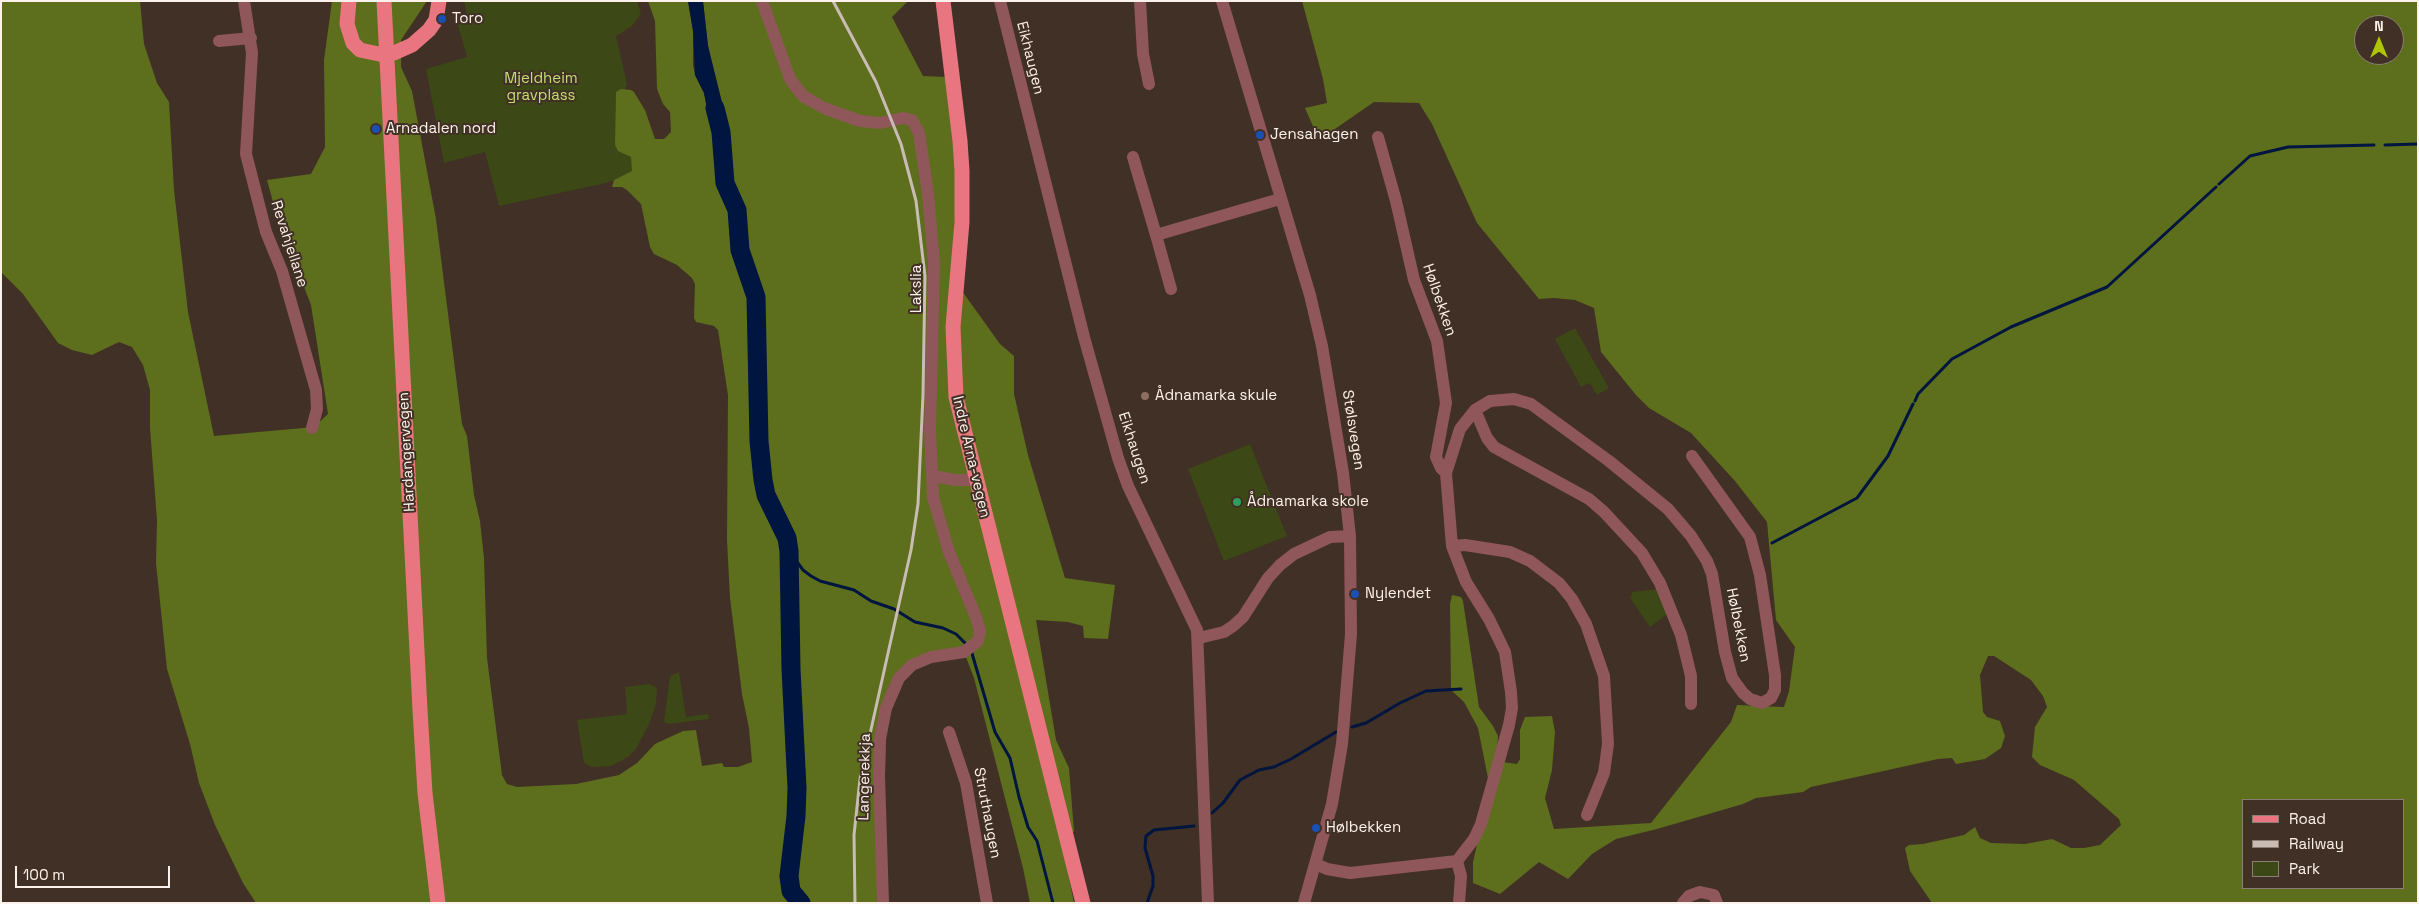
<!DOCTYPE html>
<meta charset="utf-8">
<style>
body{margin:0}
#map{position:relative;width:2419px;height:904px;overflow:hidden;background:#413025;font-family:"Space Grotesk",sans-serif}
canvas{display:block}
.frame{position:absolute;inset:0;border:2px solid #fdf2eb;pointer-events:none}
.legend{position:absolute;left:2242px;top:799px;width:162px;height:90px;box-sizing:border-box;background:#413025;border:1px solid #8c7e74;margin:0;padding:6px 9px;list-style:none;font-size:15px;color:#fdf2eb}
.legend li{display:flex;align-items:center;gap:10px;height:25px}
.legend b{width:25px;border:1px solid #8c7e74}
.north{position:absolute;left:2354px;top:15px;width:50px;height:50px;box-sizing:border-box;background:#413025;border:1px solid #8c7e74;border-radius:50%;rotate:0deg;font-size:14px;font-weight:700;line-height:20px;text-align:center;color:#fdf2eb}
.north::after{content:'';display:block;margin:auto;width:18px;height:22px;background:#afc505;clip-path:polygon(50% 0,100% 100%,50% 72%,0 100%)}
.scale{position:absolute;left:15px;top:866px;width:155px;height:22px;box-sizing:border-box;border:2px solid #fdf2eb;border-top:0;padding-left:6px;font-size:15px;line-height:18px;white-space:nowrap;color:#fdf2eb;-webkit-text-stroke:4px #413025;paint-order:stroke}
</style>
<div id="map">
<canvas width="2419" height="904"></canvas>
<div class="frame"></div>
<ul class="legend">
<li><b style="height:6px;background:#e8757f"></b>Road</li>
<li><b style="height:6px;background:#c9bcb4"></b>Railway</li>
<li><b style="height:14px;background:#3c4815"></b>Park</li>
</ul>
<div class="north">N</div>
<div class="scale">100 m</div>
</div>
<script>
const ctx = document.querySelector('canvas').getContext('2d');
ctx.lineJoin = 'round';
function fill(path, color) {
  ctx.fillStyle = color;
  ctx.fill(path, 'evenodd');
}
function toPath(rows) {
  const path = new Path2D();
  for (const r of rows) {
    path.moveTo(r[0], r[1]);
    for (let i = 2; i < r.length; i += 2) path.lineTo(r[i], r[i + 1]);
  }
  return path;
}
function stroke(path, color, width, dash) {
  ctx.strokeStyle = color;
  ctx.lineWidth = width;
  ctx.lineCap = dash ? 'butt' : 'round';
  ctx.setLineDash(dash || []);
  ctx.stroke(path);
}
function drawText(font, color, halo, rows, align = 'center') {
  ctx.font = font + ' "Space Grotesk",sans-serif';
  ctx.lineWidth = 4;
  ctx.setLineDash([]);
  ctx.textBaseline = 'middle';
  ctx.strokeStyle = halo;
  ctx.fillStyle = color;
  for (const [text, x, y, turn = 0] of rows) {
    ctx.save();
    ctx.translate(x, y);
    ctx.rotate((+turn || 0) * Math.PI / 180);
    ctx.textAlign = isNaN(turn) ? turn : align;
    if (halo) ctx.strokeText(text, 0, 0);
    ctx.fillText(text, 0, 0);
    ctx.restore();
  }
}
fill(toPath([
 [464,1,637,1,641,14,632,26,616,36,627,84,621,97,635,162,631,174,606,183,499,206,485,152,444,163,426,69,467,57,456,18,467,15],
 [1575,328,1609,388,1597,395,1590,383,1581,387,1555,339],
 [1250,444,1287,536,1224,561,1188,469],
 [1659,589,1670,612,1650,627,1630,598,1633,592],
 [679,672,686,717,708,714,709,719,668,724,664,722,670,676],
 [649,684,657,688,656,704,649,724,636,749,628,757,611,766,592,767,584,763,577,720,627,714,625,687]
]), '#3c4815');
fill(toPath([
 [1,1,140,1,144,44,157,83,169,102,174,190,188,312,214,436,314,427,328,414,311,305,278,220,267,180,311,174,325,147,324,60,332,1,427,1,401,40,401,67,412,91,436,219,462,424,467,436,474,495,480,521,484,558,487,658,502,775,507,784,517,787,576,784,619,775,637,763,655,744,683,731,696,730,702,766,722,763,724,767,738,767,752,762,749,728,742,694,730,598,727,540,728,395,718,330,714,326,696,322,694,318,695,284,692,278,677,265,654,254,650,247,641,204,627,190,622,187,612,187,614,180,632,171,631,157,618,151,615,145,616,92,621,89,631,90,634,92,645,110,655,139,664,139,671,132,670,112,663,104,657,89,655,21,648,1,688,1,693,31,693,65,695,75,704,93,710,124,726,119,708,46,703,1,908,1,892,17,923,76,946,77,957,179,952,277,1000,344,1014,356,1014,394,1028,455,1065,578,1115,585,1108,639,1084,638,1083,626,1068,622,1036,620,1056,740,1069,768,1074,831,1062,842,1074,903,1030,903,1023,868,974,678,964,652,912,665,886,708,883,903,256,903,243,883,215,825,199,783,190,744,167,669,156,563,157,520,150,428,150,390,143,365,132,347,119,342,92,355,72,350,58,343,23,294,1,272],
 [1302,1,2418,1,2418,903,1932,903,1910,871,1905,848,1909,845,1923,844,1964,835,1975,827,1980,838,1991,843,2025,844,2052,839,2071,848,2084,848,2100,845,2121,825,2119,819,2074,780,2040,765,2032,757,2035,727,2047,707,2043,696,2031,680,1994,656,1988,656,1980,675,1983,712,1987,717,2000,721,2005,736,2001,748,1985,759,1956,764,1952,758,1938,759,1811,787,1803,792,1756,798,1743,804,1657,829,1616,839,1592,854,1568,879,1539,862,1500,894,1473,883,1473,862,1490,788,1478,728,1464,702,1452,691,1451,687,1450,604,1452,595,1461,597,1463,601,1479,707,1493,726,1498,736,1497,752,1502,762,1517,764,1520,759,1520,730,1525,717,1552,716,1555,732,1552,770,1545,798,1554,829,1651,823,1731,722,1737,705,1784,707,1789,691,1795,647,1776,620,1767,522,1735,481,1691,433,1649,408,1636,395,1601,352,1594,308,1575,300,1554,298,1539,299,1477,223,1432,124,1419,103,1374,102,1319,140,1305,108,1327,103,1323,79],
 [2364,25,2394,25,2394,55,2364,55],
 [2243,800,2403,800,2403,888,2243,888]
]), '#5d6e1c');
fill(toPath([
 [688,1,703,1,708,46,726,119,726,130,721,132,716,131,710,124,704,93,695,75,693,31]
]), '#00153f');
stroke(toPath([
 [2385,145,2418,144],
 [2219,184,2250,156,2288,147,2374,145],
 [1915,401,1918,394,1952,359,2011,327,2107,287,2216,187],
 [1772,543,1857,498,1888,456,1913,404],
 [789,551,803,570,811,576,820,581,854,590,871,601,894,609,915,622,943,628,956,634,967,645],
 [971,650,995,732,1010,758,1019,797,1028,827,1037,841,1053,903],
 [1352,727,1366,723,1400,703,1426,691,1461,689],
 [1212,813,1223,803,1240,780,1259,770,1274,767,1291,759,1336,732],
 [1147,903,1153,886,1153,876,1145,848,1146,836,1154,830,1194,826]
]), '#00153f', 3);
stroke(toPath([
 [715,108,721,132,725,183,737,210,740,250,756,297,759,441,763,480,766,495,787,538,789,551,791,669,797,788,796,816,789,876,791,891,801,903]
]), '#00153f', 19);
stroke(toPath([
 [244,1,252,53,246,154,266,232,282,271,316,390,317,409,312,428],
 [762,1,790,79,803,96,824,108,860,121,880,123,903,118,912,120,919,133,928,193,934,263,930,430,933,497,949,552,976,617,980,631,978,641,964,652,931,657,912,665,899,678,886,708,880,739,879,776,883,903],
 [1000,1,1084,337,1118,458,1128,486,1197,630,1208,903],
 [1140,1,1143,54,1149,84],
 [1222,1,1310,295,1322,346,1343,473,1350,536,1351,634,1342,744,1332,804,1304,903],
 [219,41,251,38],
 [1378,137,1396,201,1414,280,1437,341,1446,403,1436,457,1441,468,1446,473],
 [1133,157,1156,235],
 [1171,289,1156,235,1280,199],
 [1475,410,1487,438,1494,447,1589,499,1604,512,1642,553,1660,583,1681,635,1691,676,1691,704],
 [933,476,955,480,975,480],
 [1452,546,1465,545,1510,552,1530,561,1559,583,1572,599,1586,624,1604,676,1608,744,1604,773,1587,815],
 [1199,638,1224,632,1233,626,1243,617,1268,578,1280,565,1294,554,1330,537,1350,536],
 [949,732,966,783,987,903],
 [1457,861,1461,876,1459,903],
 [1316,864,1327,869,1350,873,1457,861,1474,839,1481,824,1509,725,1512,708,1511,692,1505,652,1489,619,1466,582,1452,546,1446,473,1460,429,1475,410,1490,401,1514,399,1531,404,1609,461,1668,509,1691,536,1707,561,1712,574,1725,652,1732,678,1743,693,1750,699,1762,703,1771,698,1775,690,1775,675,1760,575,1750,537,1692,456],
 [1683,903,1689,896,1700,892,1714,895,1717,903]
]), '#90575b', 12);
stroke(toPath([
 [349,1,347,24,353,43,360,50,379,54],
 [384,1,420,710,425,793,438,903],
 [943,1,960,141,962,171,962,222,953,327,956,397,1083,903],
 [394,53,412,45,429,30,436,20,439,1]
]), '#e8757f', 15);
stroke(toPath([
 [833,1,876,82,901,144,916,201,925,276,923,395,918,504,911,550,860,779,854,835,855,903]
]), '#c9bcb4', 3);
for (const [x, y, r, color] of [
 [442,19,5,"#1a4fb4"],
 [376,129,5,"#1a4fb4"],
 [1260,135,5,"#1a4fb4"],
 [1145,396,5,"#8d6e63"],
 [1237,502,5,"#2e9e5b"],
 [1355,594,5,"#1a4fb4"],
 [1316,828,5,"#1a4fb4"]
]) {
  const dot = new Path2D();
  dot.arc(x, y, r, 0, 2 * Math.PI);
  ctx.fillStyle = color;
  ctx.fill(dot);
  stroke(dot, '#413025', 2);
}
drawText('15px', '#fdf2eb', '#413025', [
 ["Toro",452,19],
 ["Arnadalen nord",386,129],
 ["Jensahagen",1270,135],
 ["Ådnamarka skule",1155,396],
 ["Ådnamarka skole",1247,502],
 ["Nylendet",1365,594],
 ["Hølbekken",1326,828]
], 'left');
drawText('15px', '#fdf2eb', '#413025', [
 ["Eikhaugen",1030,58,76],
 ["Revahjellane",289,244,72],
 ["Lakslia",917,289,-90],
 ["Hølbekken",1439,300,71],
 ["Stølsvegen",1353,430,81],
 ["Eikhaugen",1134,448,72],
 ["Hardangervegen",407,452,-93],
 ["Indre Arna-vegen",971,457,77],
 ["Hølbekken",1738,625,79],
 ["Langerekkja",865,777,-89],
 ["Struthaugen",987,813,79]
]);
drawText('15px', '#c5df74', '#413025', [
 ["Mjeldheim",541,79],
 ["gravplass",541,96]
]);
</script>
